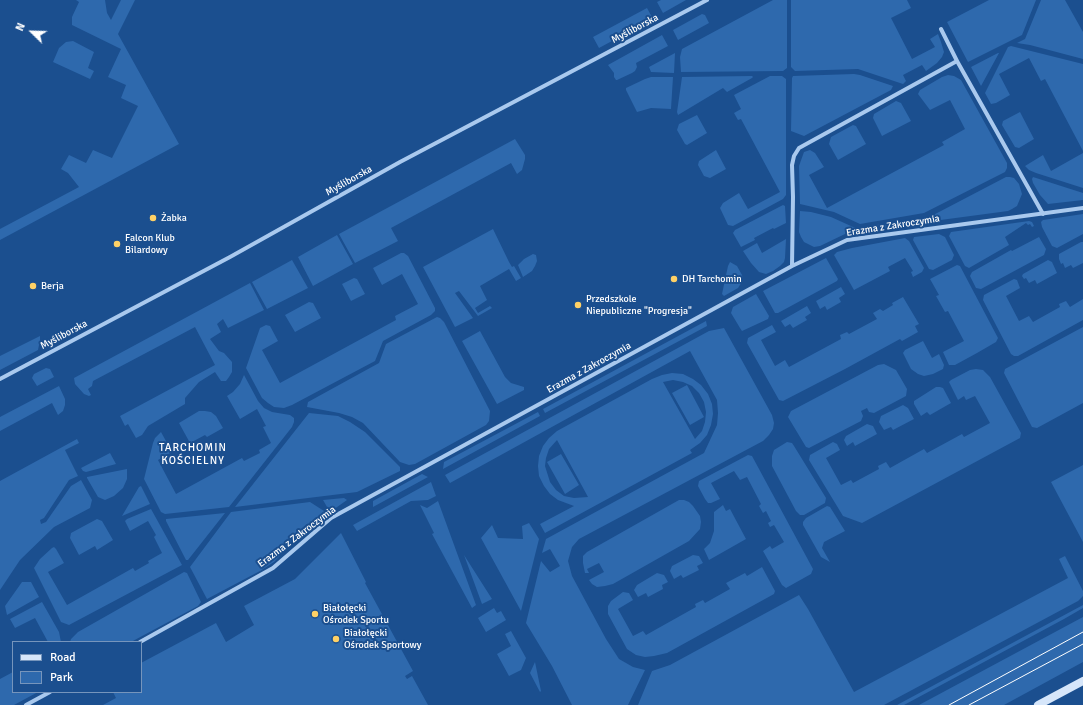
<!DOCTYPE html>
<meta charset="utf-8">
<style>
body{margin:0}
#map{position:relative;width:1083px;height:705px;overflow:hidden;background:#1b4f8f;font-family:Signika,sans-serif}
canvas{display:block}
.legend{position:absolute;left:12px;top:641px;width:130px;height:52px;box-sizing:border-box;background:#1b4f8f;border:1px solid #7695bc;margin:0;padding:5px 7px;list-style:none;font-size:12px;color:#fff}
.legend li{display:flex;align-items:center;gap:8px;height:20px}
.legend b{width:20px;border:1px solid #7695bc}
.north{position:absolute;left:12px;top:12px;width:40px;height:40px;-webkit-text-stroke:3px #1b4f8f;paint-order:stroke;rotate:293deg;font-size:11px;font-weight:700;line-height:16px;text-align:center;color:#fff}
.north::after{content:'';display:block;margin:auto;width:14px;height:18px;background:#fff;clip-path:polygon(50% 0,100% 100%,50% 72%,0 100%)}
</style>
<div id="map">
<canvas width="1083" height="705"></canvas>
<ul class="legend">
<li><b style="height:5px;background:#d6e6fa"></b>Road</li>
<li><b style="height:11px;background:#2e69ad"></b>Park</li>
</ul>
<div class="north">N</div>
</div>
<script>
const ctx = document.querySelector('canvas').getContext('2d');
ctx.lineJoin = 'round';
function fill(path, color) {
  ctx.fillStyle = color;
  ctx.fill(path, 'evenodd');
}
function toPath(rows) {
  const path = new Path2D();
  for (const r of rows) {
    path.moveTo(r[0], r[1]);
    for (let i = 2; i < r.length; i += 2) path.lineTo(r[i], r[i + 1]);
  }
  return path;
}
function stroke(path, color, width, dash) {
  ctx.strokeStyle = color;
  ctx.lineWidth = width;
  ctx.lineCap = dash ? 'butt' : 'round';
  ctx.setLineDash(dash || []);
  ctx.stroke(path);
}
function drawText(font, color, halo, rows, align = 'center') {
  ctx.font = font + ' Signika,sans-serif';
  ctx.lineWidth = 4;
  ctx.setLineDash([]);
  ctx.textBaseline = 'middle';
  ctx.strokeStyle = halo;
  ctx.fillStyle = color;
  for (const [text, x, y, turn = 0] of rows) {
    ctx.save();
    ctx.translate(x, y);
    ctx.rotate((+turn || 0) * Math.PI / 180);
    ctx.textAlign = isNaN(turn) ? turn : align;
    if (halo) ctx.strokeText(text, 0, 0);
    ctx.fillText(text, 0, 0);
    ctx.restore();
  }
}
fill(toPath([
 [76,0,105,0,107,13,111,20,121,0,135,0,118,34,179,144,0,240,0,229,79,187,68,173,61,169,69,155,86,163,93,150,112,158,138,106,121,98,126,85,108,77,121,49,72,25,72,17,79,2],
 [661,0,686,0,663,13,657,2],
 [773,0,787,0,787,68,783,71,681,72,680,57,682,49],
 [791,0,907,0,911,8,891,18,912,59,935,47,930,39,938,34,941,42,944,52,942,57,937,63,926,71,922,65,903,75,906,81,903,84,858,69,795,71,791,67],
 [989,0,1036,0,1022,35,968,62,947,22],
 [1041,0,1065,0,1083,32,1083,59,1030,45,1017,43,1025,39],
 [647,8,653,19,599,48,593,37],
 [702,14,705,15,709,23,678,40,673,30],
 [662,35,668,46,636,63,637,67,635,71,632,73,617,80,616,80,614,77,614,73,608,65],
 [73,41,94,52,88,68,94,71,90,79,53,62,59,48,66,42],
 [1011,46,1083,64,1083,151,1045,79,1041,81,1029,58,999,74,1010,95,996,103,991,104,985,93,1008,47],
 [675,53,674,73,651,72,649,67],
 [998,53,999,53,981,86,971,67],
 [854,74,860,75,893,86,891,90,804,136,791,131,792,78,793,76],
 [948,75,954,76,961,80,1007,163,1007,168,1005,172,924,213,860,224,834,212,800,204,799,166,804,152,810,150,815,153,824,167,809,175,827,208,944,145,942,142,965,129,950,100,930,110,918,94,920,90,942,77],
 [752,76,753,77,752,78,727,92,723,88,678,115,677,112,682,77],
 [770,76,782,76,786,79,786,195,783,199,733,226,728,225,720,208,723,203,739,193,748,209,780,192,741,119,738,120,734,113,741,109,734,95],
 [651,77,673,77,671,109,651,108,637,112,626,90,626,88,645,79],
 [896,101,901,103,911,121,882,136,873,118,874,114],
 [1020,112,1034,139,1019,148,1015,147,1002,125,1003,121],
 [697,115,707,133,687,145,685,144,677,130,679,124],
 [853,125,856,126,866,144,838,160,829,144,831,137],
 [515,139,525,155,525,159,522,170,517,174,511,163,391,228,398,241,355,263,339,234],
 [716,150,726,169,710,178,704,176,698,165,699,161],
 [1083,153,1083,188,1036,173,1029,170,1025,166,1043,155,1051,171],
 [1006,177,1010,177,1014,178,1019,184,1022,194,1017,206,1012,209,1008,211,918,223],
 [1033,177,1083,193,1083,200,1048,204,1040,195,1033,183,1032,179],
 [783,205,785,206,786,223,774,229,773,228,754,238,755,240,741,247,733,233,735,230],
 [800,211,811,212,831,217,862,231,845,234,820,246,814,247,804,242,801,237,799,232],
 [1083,214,1083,234,1057,248,1052,246,1042,227,1041,222,1043,220],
 [910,220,898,226,870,230,863,227],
 [1029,221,1032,222,1034,226,1032,227,1030,224,1028,225,1026,223,1005,237,1009,245,969,268,965,266,949,236,951,232],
 [493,229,509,262,512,267,514,266,521,278,516,281,509,269,480,286,487,300,475,308,478,313,490,306,492,308,478,316,459,291,455,293,473,318,455,327,423,267],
 [939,234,945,237,954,255,952,260,933,270,929,269,913,240,914,237],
 [337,235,353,264,313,286,298,257],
 [1039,237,1046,249,1044,255,981,289,976,288,970,276,972,272,1011,250,1012,251],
 [905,238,909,241,924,268,922,272,913,277,911,272,913,271,905,258,888,267,890,271,854,290,834,255,837,252,852,248],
 [786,239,785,258,784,262,780,266,773,271,766,274,759,272,751,263,743,251,757,243,762,253],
 [1081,242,1083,242,1083,263,1073,268,1071,265,1065,268,1063,263,1061,264,1059,259,1059,254],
 [401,253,404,253,408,256,435,308,435,311,431,315,383,341,375,361,292,405,284,408,274,407,268,403,262,398,246,368,260,328,266,325,270,326,278,341,262,350,280,383,396,320,395,316,418,304,402,274,382,285,373,268],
 [533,254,536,255,537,261,535,266,532,271,523,277,518,265,524,259],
 [826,258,838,279,837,281,778,313,775,313,763,291],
 [292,260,308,288,267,309,252,282],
 [1048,260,1052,262,1057,273,1037,284,1035,280,1029,283,1026,278,1024,279,1022,276,1023,274],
 [730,262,737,266,742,275,743,280,738,288,724,296,722,294,728,266],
 [957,265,960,266,998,338,996,342,977,353,955,365,949,365,943,352,964,341,948,311,945,312,936,296,939,295,930,279],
 [354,278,357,279,365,294,351,301,342,284],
 [1014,279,1017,280,1020,288,1006,296,1019,321,1029,316,1033,322,1060,307,1059,304,1066,301,1070,307,1083,299,1083,320,1018,356,1014,356,1011,354,983,300,984,295],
 [250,283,264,310,228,328,223,319,217,324,221,332,210,339,219,351,224,353,232,362,232,372,229,377,226,381,221,381,215,372,199,382,185,398,185,404,148,426,142,435,136,438,128,424,125,426,120,416,215,365,195,327,93,381,92,386,88,389,91,395,89,396,84,394,75,384,74,378],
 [841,287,845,294,839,298,841,302,827,310,825,306,820,309,816,301],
 [756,294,769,316,768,319,742,331,740,328,731,313,733,307],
 [903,297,919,324,915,326,918,332,902,341,900,339,845,369,783,401,779,400,747,343,748,338,772,325,776,332,761,340,775,366,785,360,789,367,841,339,840,335,847,332,849,334,877,319,873,313,880,309,883,311,893,305,892,303],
 [309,302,313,303,321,318,295,332,285,315],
 [807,306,811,313,805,317,807,320,793,328,790,324,785,327,781,321],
 [437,317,440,318,444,322,490,411,489,421,486,425,415,464,409,465,400,462,363,423,352,417,339,413,307,407,308,402,379,363,386,344],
 [706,321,707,326,545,413,543,409],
 [1083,327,1083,403,1037,428,1032,427,1004,373,1005,369],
 [724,328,772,415,774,423,773,429,769,435,763,441,579,539,572,547,568,561,572,576,606,639,619,659,633,667,645,670,628,705,572,705,552,666,526,623,541,561,550,572,560,566,550,549,542,553,546,539,704,453,717,425,718,413,717,400,690,351,450,483,445,475,709,331],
 [480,331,505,377,511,383,524,387,524,390,497,404,462,341],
 [40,336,40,340,38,350,0,370,0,356],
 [923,341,932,358,939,354,944,365,943,369,933,374,924,376,918,374,911,369,903,353,905,350],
 [884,364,896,370,907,389,906,396,874,413,869,412,867,408,861,411,863,416,861,421,809,448,806,447,788,417,791,411,878,365],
 [46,368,50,369,54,377,37,386,32,378,34,374],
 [976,369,983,370,990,377,1021,433,1020,438,862,523,843,516,809,460,810,455,833,442,837,444,840,450,826,458,841,485,851,480,853,483,879,469,878,466,886,462,890,468,924,449,927,453,962,434,964,437,990,423,975,396,966,400,964,396,958,400,949,382,951,380,970,370],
 [672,373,683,374,693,379,701,385,708,394,712,404,713,414,711,425,707,435,700,443,690,450,692,453,545,533,540,524,574,506,558,500,550,494,544,486,539,476,538,466,539,456,543,446,549,438,557,431,652,379,662,375],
 [673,380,683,382,692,386,699,393,704,402,706,412,705,422,702,431,695,439,663,382],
 [557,440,588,497,574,498,564,496,556,490,550,482,545,466,546,458,549,449],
 [244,375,258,401,264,408,272,412,290,415,294,418,294,422,292,427,229,507,165,514,161,512,144,479,153,443,155,438,161,432,172,452,158,460,176,494,242,458,244,461,260,453,259,450,271,443,263,427,266,426,257,409,240,419,227,396,233,392,240,384],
 [687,385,704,417,690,425,672,393],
 [59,386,65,399,65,405,63,411,58,415,52,403,0,431,0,417],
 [936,387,940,387,943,388,951,403,930,415,927,412,921,416,914,404,914,401],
 [903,405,908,408,914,419,893,430,891,427,884,430,879,422,881,416],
 [199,411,205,411,211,412,216,416,223,428,207,437,205,435,190,443,179,423],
 [538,412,540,416,443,469,444,462],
 [309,413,338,416,350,422,365,432,400,467,400,471,357,492,235,507],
 [867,424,873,426,877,434,855,446,853,442,847,446,844,440,846,436],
 [77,439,79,443,65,450,78,476,69,480,44,518,40,520,41,524,46,522,71,486,81,480,92,500,90,508,54,527,20,560,0,590,0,481],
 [787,442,792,443,794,446,826,498,825,503,804,515,800,515,796,511,772,466,772,456,774,450],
 [110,453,116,464,86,472,83,471,81,468],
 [561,454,579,485,565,494,547,462],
 [748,455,752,456,813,569,811,574,786,588,782,585,763,551,770,546,772,549,784,542,774,525,770,527,768,523,771,521,766,511,763,513,759,506,761,504,747,477,740,480,734,471,711,483,720,499,711,503,708,503,705,499,698,486,699,481],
 [1083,465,1083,542,1051,482],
 [127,469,127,479,123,488,114,496,105,500,98,497,87,478,87,477],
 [422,474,428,477,373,507,373,501],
 [431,482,436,496,428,500,411,501,357,531,353,525],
 [141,486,150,504,122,516,139,487],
 [344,498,347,500,330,512,323,500],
 [679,500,684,500,689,502,693,506,700,516,701,522,700,529,689,541,613,584,605,586,597,587,592,584,589,580,604,572,599,563,587,569,589,573,585,573,583,563,583,556,587,552],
 [438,501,476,605,472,608,432,534,434,533,420,505,427,508],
 [310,502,324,511,326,515,305,529,274,562,260,571,207,599,190,567,231,512],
 [723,505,726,511,730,509,746,539,709,560,704,549,710,543,714,531,714,512],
 [827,506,830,507,845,531,824,542,822,548,830,562,821,557,803,525,803,522,806,518],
 [151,509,182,565,69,625,61,622,34,568,40,559,52,548,54,547,56,549,64,563,48,572,67,605,133,568,135,571,149,563,148,561,162,553,154,537,156,535,148,521,130,531,125,521,127,519],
 [225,513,188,560,186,560,166,521,166,519],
 [97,519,102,521,113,540,97,550,95,546,79,555,70,538,71,533],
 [529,523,539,539,521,611,481,538,492,525,498,538,523,539,522,526],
 [341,533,366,582,365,583,413,671,405,676,407,679,412,676,428,705,103,705,116,698,113,692,141,692,141,663,216,623,226,642,254,625,244,606,295,579],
 [464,555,492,599,482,604],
 [693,555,699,556,703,563,697,566,699,570,683,578,681,575,674,579,670,571,672,566],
 [1065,556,1083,591,1083,596,1078,601,884,705,638,705,652,671,670,665,799,595,808,609,854,692,1068,578,1059,559],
 [762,567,775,591,774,594,667,653,654,656,645,657,636,655,627,649,608,614,608,606,611,601,623,592,629,593,633,600,618,609,633,636,643,631,646,635,696,607,695,604,703,600,705,603,730,589,726,583,745,573,747,576],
 [184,572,187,573,201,602,198,606,131,642,70,642,71,639,78,632],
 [657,573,664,575,668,582,662,585,663,589,648,597,646,593,638,597,634,590,637,585],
 [22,582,31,582,39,597,7,615,5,606],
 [42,602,59,632,61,642,48,642,35,618,15,628,10,619],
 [1083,605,1083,608,1064,619,904,705,897,705],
 [494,608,497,613,501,611,506,620,486,632,478,618],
 [1083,617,1083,662,1004,705,919,705],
 [511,631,526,658,521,670,509,676,497,654,511,646,505,634],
 [535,662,541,691,540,692,530,673],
 [13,672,13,692,38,692,14,705,0,705,0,679]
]), '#2e69ad');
stroke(toPath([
 [941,29,957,61],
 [792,266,793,197,792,165,794,156,799,148,957,61,1043,214],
 [0,379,230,257,400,162,707,0],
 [140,642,273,568,331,518,792,266,847,240,1083,208],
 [26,705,50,692]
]), '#a9c9ee', 4);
stroke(toPath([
 [1038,705,1083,681]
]), '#d6e6fa', 8);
stroke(toPath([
 [949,705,1083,632],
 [969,705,1083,644]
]), '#fff', 1);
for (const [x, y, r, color] of [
 [153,218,4,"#ffd166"],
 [117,244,4,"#ffd166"],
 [674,279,4,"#ffd166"],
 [33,286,4,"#ffd166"],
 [578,305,4,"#ffd166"],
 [315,614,4,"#ffd166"],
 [336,639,4,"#ffd166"]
]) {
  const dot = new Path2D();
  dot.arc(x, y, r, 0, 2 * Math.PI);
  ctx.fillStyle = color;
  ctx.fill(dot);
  stroke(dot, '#1b4f8f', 1.5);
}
drawText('10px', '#fff', '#1b4f8f', [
 ["Myśliborska",635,29,-28],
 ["Myśliborska",349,181,-29],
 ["Erazma z Zakroczymia",893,226,-9],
 ["Myśliborska",64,335,-28],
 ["Erazma z Zakroczymia",589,368,-29],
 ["Erazma z Zakroczymia",297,537,-37]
]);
drawText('10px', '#fff', '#1b4f8f', [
 ["Żabka",161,218],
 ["Falcon Klub",125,238],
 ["Bilardowy",125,250],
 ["DH Tarchomin",682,279],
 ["Berja",41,286],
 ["Przedszkole",586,299],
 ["Niepubliczne \"Progresja\"",586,311],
 ["Białołęcki",323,608],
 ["Ośrodek Sportu",323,620],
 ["Białołęcki",344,633],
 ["Ośrodek Sportowy",344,645]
], 'left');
ctx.letterSpacing = '1px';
drawText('11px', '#fff', '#1b4f8f', [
 ["TARCHOMIN",193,448],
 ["KOŚCIELNY",193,461]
]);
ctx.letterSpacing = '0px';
</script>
